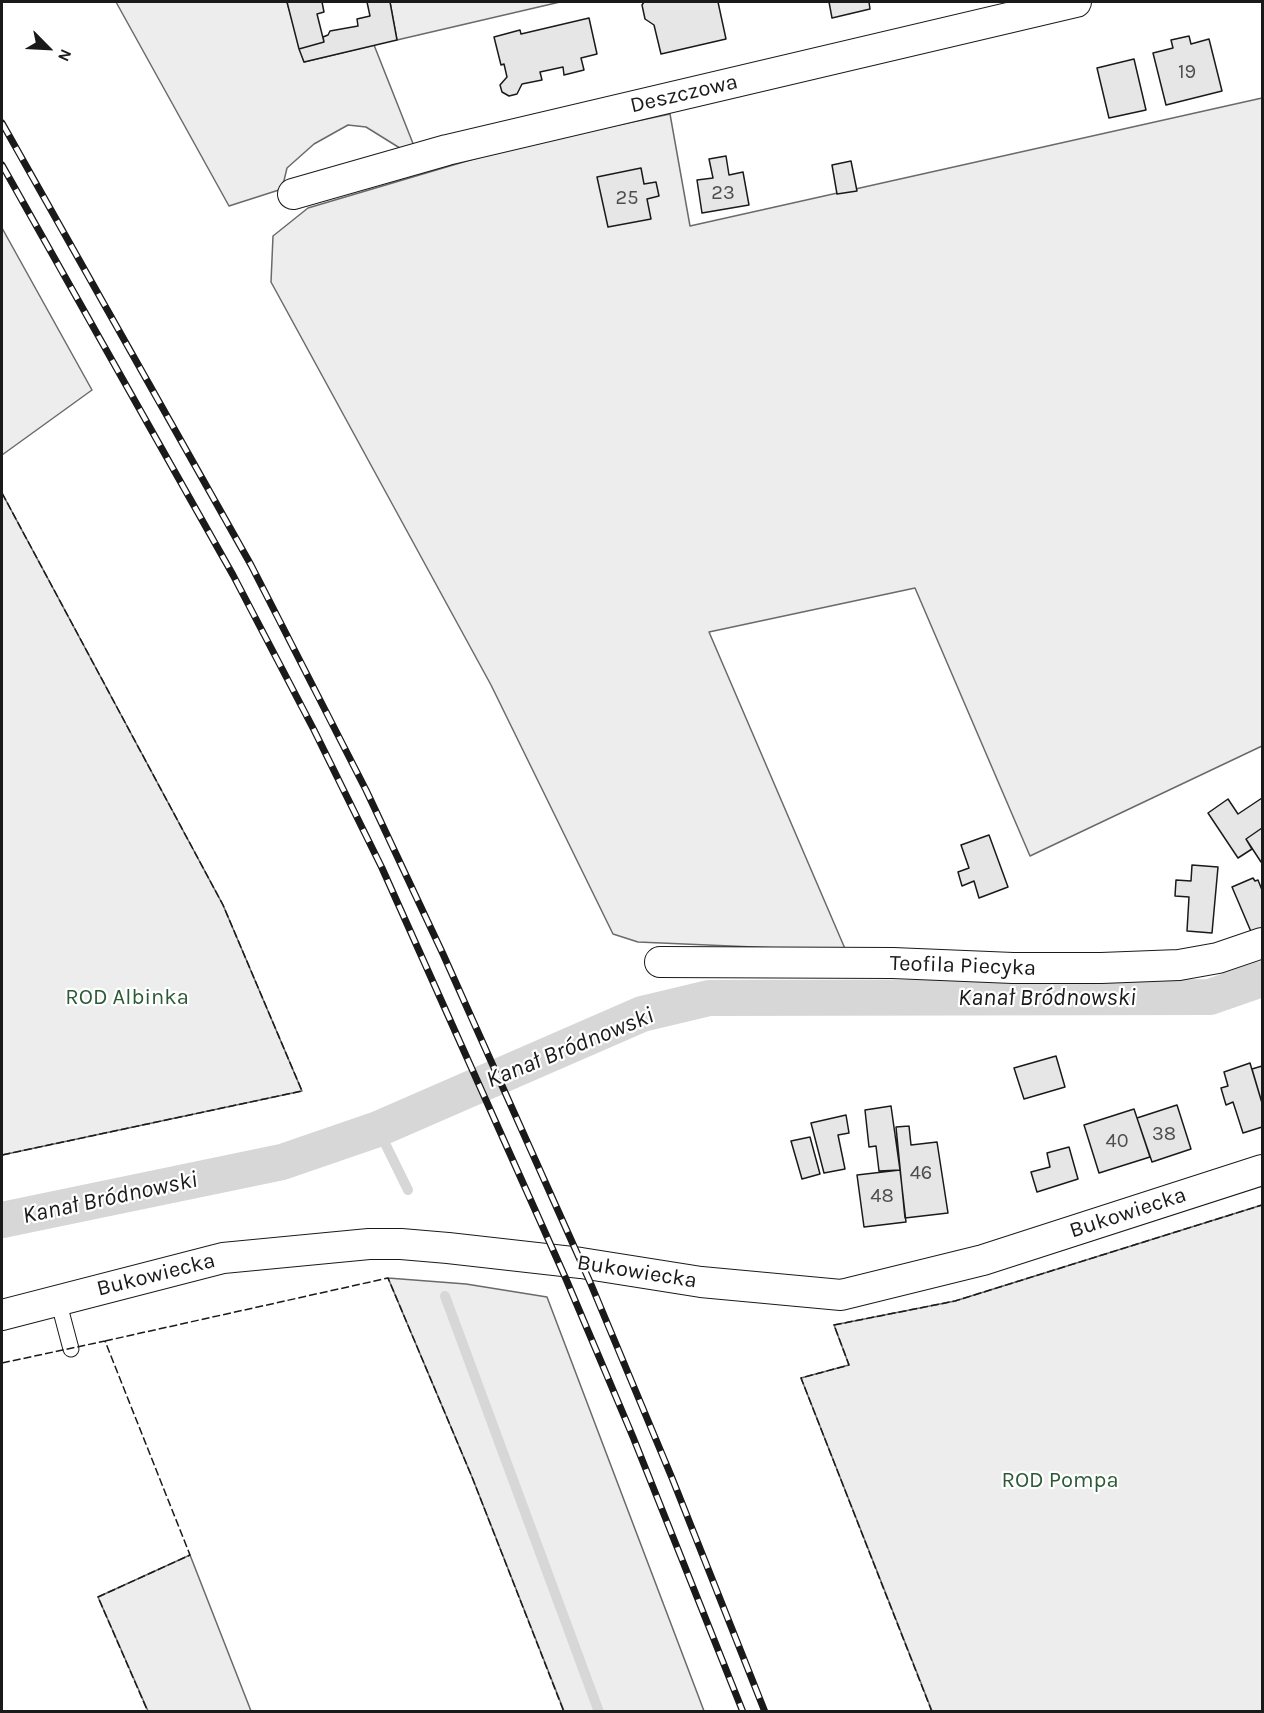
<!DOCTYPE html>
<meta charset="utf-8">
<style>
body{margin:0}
#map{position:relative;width:1264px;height:1713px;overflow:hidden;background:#fff;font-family:Karla,sans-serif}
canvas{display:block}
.frame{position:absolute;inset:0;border:3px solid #1a1a1a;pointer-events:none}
.north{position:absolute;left:18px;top:18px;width:60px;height:60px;-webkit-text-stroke:4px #fff;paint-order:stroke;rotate:114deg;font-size:16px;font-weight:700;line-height:24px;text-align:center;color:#1a1a1a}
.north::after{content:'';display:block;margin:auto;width:21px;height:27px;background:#1a1a1a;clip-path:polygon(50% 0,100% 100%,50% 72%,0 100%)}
</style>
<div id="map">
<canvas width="1264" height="1713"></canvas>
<div class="frame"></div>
<div class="north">N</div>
</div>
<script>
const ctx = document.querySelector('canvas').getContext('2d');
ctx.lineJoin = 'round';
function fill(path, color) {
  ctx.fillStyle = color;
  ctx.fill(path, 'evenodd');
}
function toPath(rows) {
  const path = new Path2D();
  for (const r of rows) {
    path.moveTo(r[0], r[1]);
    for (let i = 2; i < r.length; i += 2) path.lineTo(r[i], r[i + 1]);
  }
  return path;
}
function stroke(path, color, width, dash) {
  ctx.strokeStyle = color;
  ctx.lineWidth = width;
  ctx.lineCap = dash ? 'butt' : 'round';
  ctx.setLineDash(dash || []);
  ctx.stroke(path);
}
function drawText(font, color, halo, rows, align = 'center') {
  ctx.font = font + ' Karla,sans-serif';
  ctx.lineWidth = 4.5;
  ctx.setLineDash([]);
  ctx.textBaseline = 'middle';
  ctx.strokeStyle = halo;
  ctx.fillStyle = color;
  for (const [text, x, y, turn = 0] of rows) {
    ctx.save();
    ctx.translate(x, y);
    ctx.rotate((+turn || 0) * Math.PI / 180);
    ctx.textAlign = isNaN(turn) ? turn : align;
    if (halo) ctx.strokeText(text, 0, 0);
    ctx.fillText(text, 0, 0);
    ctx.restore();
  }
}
const green = toPath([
 [116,2,287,2,304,62,374,45,414,146,403,150,366,127,348,125,314,144,287,168,282,189,229,206,116,2],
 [390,2,560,2,397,40,390,2],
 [1262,98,1262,746,1030,856,915,588,709,632,846,951,638,942,613,934,491,685,271,282,273,236,308,208,514,147,670,114,690,226,1262,98],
 [2,228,92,390,2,455,2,228],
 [2,493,223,905,302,1091,2,1155,2,493],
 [1262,1205,1262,1711,932,1711,801,1378,849,1365,834,1325,955,1301,1262,1205],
 [388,1278,466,1284,547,1297,704,1711,564,1711,472,1477,388,1278],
 [190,1555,251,1711,148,1711,98,1597,190,1555]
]);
fill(green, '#ededed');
stroke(green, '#6a6a6a', 1.5);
stroke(toPath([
 [378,1129,408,1190],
 [445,1296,599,1712]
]), '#d7d7d7', 10);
stroke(toPath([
 [2,1220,282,1162,378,1129,642,1014,709,998,1210,997,1262,979]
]), '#d7d7d7', 36);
const building = toPath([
 [287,2,322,2,324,12,317,14,324,42,299,49,287,2],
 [367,2,390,2,397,40,304,62,299,49,324,42,323,37,328,35,330,31,358,26,357,19,370,16,367,2],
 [644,2,718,2,726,39,661,54,654,25,645,19,642,5,644,2],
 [829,2,869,2,870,9,832,18,829,2],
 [589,18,597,54,581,58,584,70,564,75,563,67,540,72,542,80,522,84,517,94,509,96,502,92,500,85,507,77,504,64,501,65,494,37,520,30,521,34,589,18],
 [1189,36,1191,44,1209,39,1222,91,1166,105,1153,53,1173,48,1171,40,1189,36],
 [1134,59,1146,110,1109,118,1097,68,1134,59],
 [726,156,729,175,743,172,749,205,702,213,697,180,713,178,709,159,726,156],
 [851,161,857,191,837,194,832,165,851,161],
 [641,168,644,184,656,182,659,196,647,199,651,219,608,227,597,177,641,168],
 [1262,798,1262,828,1246,839,1252,849,1238,858,1208,813,1228,799,1238,814,1262,798],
 [1262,828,1262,861,1261,862,1246,839,1262,828],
 [989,835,1008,887,979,898,974,881,962,886,958,872,969,868,961,845,989,835],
 [1192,865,1218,867,1212,933,1187,931,1189,897,1175,896,1176,880,1191,881,1192,865],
 [1253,878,1255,881,1258,880,1262,890,1262,930,1252,934,1232,887,1253,878],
 [1056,1056,1065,1087,1024,1099,1014,1068,1056,1056],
 [1250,1063,1262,1103,1262,1127,1243,1133,1233,1102,1226,1105,1221,1088,1228,1086,1224,1072,1250,1063],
 [1262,1066,1262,1103,1252,1069,1262,1066],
 [1177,1105,1191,1149,1152,1162,1137,1118,1177,1105],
 [891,1106,900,1170,879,1171,876,1146,869,1147,865,1110,891,1106],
 [1134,1109,1150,1157,1099,1173,1084,1125,1134,1109],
 [846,1115,849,1133,838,1135,845,1169,824,1173,811,1123,846,1115],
 [909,1126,911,1145,937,1142,948,1213,905,1218,896,1127,909,1126],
 [810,1137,820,1174,802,1179,791,1141,810,1137],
 [1069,1147,1078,1179,1037,1192,1031,1172,1050,1167,1047,1153,1069,1147],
 [900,1170,906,1222,864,1227,857,1175,900,1170]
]);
fill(building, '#e6e6e6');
stroke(building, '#1a1a1a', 1.5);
const lane = toPath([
 [58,1300,71,1349]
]);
const street = toPath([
 [293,194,447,150,1076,2],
 [660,962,893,963,1013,968,1101,968,1179,965,1218,958,1262,943],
 [2,1315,223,1258,369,1244,401,1244,448,1248,581,1263,701,1282,841,1295,983,1260,1262,1170]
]);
stroke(lane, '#1a1a1a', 17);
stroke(street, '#1a1a1a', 32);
stroke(lane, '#fff', 15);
stroke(street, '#fff', 30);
const rail = toPath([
 [2,123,251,565,366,790,443,954,590,1282,672,1478,765,1712],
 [2,165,233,575,314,730,382,868,566,1279,633,1437,743,1712]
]);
stroke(rail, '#1a1a1a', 7);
stroke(rail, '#fff', 4.5, [14]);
stroke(toPath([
 [2,493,223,905,302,1091,2,1155],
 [105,1341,388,1278,472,1477,564,1712],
 [2,1363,105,1341,190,1555,98,1597,148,1712],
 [932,1712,801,1378,849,1365,834,1325,955,1301,1262,1205]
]), '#1a1a1a', 1.5, [8, 3]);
drawText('20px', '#4d4d4d', null, [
 ["19",1187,72],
 ["23",723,193],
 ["25",627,198],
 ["38",1164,1134],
 ["40",1117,1141],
 ["46",921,1173],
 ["48",882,1196]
]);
drawText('22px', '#1a1a1a', '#fff', [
 ["Deszczowa",684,94,-13],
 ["Teofila Piecyka",963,966,2],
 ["Bukowiecka",1128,1213,-18],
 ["Bukowiecka",637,1272,9],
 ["Bukowiecka",156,1275,-14]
]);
drawText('22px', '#2b5a34', '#fff', [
 ["ROD Albinka",127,998],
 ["ROD Pompa",1060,1481]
]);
drawText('italic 24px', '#1a1a1a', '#fff', [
 ["Kanał Bródnowski",1047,998],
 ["Kanał Bródnowski",570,1048,-22],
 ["Kanał Bródnowski",110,1198,-12]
]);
</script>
